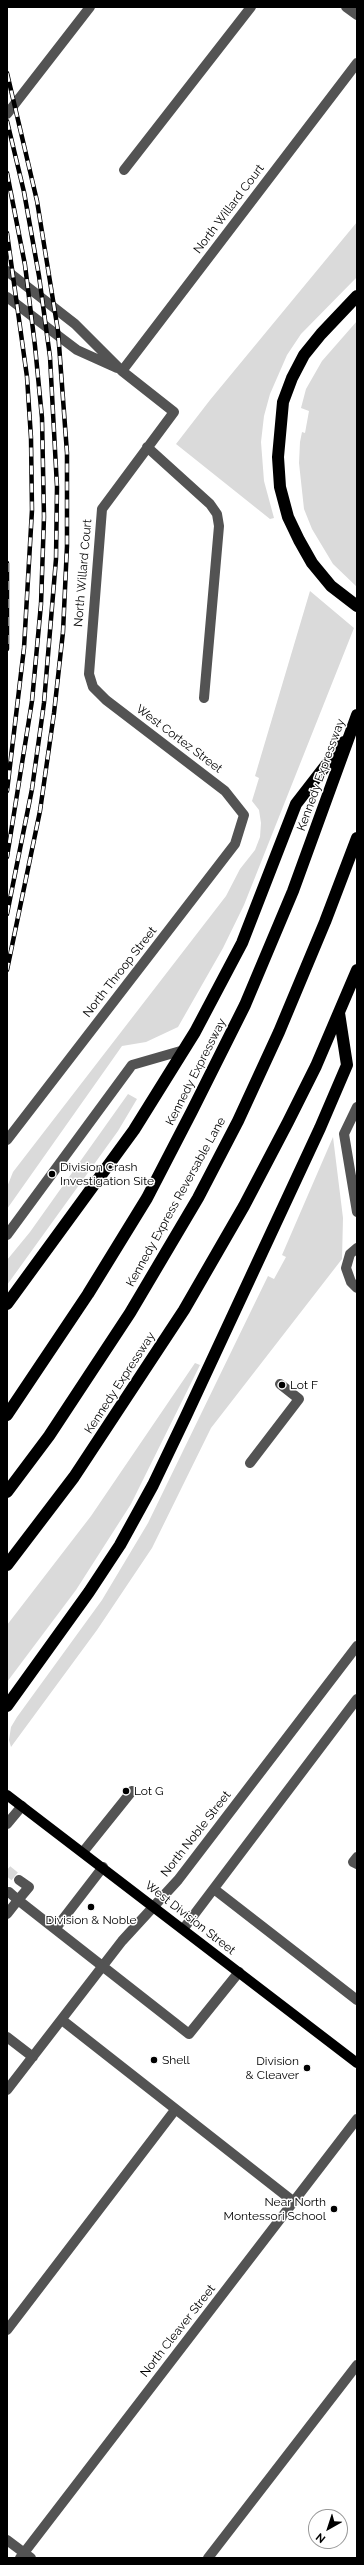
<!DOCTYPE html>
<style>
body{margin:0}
#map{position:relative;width:364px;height:2565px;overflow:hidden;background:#fff;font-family:Raleway,sans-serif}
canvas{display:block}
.frame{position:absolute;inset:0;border:8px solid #000;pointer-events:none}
.north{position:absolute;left:308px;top:2509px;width:40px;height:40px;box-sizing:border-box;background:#fff;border:1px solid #999;border-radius:50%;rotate:219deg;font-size:11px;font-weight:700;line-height:16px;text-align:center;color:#000}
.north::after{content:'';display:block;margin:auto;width:14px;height:18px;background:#000;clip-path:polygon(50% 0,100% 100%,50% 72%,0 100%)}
</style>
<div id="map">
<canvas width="364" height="2565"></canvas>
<div class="frame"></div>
<div class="north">N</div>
</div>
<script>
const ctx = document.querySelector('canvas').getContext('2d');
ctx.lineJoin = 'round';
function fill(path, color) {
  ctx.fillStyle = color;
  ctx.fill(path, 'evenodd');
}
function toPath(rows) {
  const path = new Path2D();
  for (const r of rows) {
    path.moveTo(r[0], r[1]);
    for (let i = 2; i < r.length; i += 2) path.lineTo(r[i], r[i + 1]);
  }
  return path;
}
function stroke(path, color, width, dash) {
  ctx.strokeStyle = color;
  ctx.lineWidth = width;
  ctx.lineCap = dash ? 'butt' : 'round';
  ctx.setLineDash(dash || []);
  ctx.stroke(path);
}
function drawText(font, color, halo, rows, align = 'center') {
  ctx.font = font + ' Raleway,sans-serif';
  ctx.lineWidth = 3;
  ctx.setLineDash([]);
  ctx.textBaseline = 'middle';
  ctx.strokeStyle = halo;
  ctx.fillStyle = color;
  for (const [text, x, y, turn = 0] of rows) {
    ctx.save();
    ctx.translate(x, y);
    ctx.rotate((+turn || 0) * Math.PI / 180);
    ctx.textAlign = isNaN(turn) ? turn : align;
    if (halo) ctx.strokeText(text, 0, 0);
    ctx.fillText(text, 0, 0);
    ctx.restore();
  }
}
fill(toPath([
 [357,222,357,277,301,334,287,355,270,394,264,416,261,442,264,481,274,518,270,519,176,444,210,400],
 [357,321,357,587,333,564,312,529,304,509,299,463,300,442,302,432,305,433,309,411,301,408,306,389,322,361],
 [310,591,354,628,244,905,223,948,178,1027,146,1042,122,1046,7,1209,7,1187,13,1172,226,896,240,869,255,850,260,837,261,823,259,810,252,801,259,778,255,776],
 [128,1094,137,1099,118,1131,7,1285,7,1260,30,1232],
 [333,1137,343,1218,342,1259,211,1428,152,1548,97,1630,11,1747,9,1740,11,1727,17,1717,102,1600,148,1523,268,1276,274,1279,286,1257,282,1255],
 [195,1363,200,1365,131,1504,76,1590,7,1682,7,1625,91,1516]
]), '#dadada');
stroke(toPath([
 [7,1870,19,1880]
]), '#d9d9d9', 10, [10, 5]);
stroke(toPath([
 [346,7,357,15],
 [7,114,90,7],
 [124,170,251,7],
 [7,271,75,324,122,371,174,412,102,509,89,674,93,687,106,700,225,791,244,815,235,844,7,1140],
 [7,297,77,350,117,368],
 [122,371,357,63],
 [147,447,210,504,217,514,219,526,204,698],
 [357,1107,344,1134,357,1212],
 [7,1235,132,1065,184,1050],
 [357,1248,350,1254,346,1268,351,1282,357,1288],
 [250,1463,299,1399,280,1384],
 [7,1824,22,1806],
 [83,1852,132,1791],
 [357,1857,353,1862,357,1864],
 [214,1889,357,2000],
 [9,1892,18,1900,29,1887,19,1880],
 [7,1914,18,1900,189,2034,239,1972],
 [56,1928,103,1867],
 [184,1928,357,1699],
 [62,2020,294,2202],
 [7,2037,33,2057],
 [7,2090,122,1941,178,1880,357,1646],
 [7,2330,175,2110],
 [7,2540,31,2558],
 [20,2558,357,2119],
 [208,2558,357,2365]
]), '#535353', 10);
stroke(toPath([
 [7,1795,357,2063]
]), '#000', 10);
stroke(toPath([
 [357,296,321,334,304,355,292,378,283,402,278,457,280,487,288,517,299,540,312,563,331,586,357,606],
 [7,1304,134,1130,195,1032,242,943,296,804,344,742],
 [7,1415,88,1294,147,1198,192,1111,245,1005,293,891,357,715],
 [7,1492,49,1436,130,1313,198,1198,238,1121,279,1032,325,922,357,838],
 [7,1565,74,1477,184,1310,244,1206,288,1122,316,1066,357,970],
 [7,1706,89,1592,120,1545,153,1485,186,1416,320,1128,347,1065,339,1013]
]), '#000', 12);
const rail = toPath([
 [7,73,37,201,58,331,67,453,67,546,63,632,54,713,40,811,7,970],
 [7,121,24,192,39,276,50,357,57,487,56,559,44,703,32,789,7,914],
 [7,173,25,265,35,346,42,418,44,517,41,604,32,701,7,857],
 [7,233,27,377,31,438,32,510,24,648,7,791],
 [7,563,7,649]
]);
stroke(rail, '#000', 4.5);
stroke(rail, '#fff', 3, [9]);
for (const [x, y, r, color] of [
 [52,1174,4,"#000"],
 [282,1385,4,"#000"],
 [126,1791,4,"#000"],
 [91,1907,4,"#000"],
 [154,2060,4,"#000"],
 [307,2068,4,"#000"],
 [334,2209,4,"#000"]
]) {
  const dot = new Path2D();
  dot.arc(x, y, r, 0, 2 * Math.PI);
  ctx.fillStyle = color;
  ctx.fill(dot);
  stroke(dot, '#fff', 1.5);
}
drawText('12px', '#000', '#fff', [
 ["North Willard Court",229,209,-53],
 ["North Willard Court",83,573,-85],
 ["West Cortez Street",179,739,37],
 ["Kennedy Expressway",321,775,-70],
 ["North Throop Street",120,972,-52],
 ["Kennedy Expressway",196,1072,-63],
 ["Kennedy Express Reversable Lane",176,1202,-61],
 ["Kennedy Expressway",120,1383,-57],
 ["North Noble Street",196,1834,-52],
 ["West Division Street",190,1918,38],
 ["North Cleaver Street",178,2331,-52]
]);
drawText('12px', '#000', '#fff', [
 ["Division Crash",60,1167],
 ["Investigation Site",60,1181],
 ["Lot F",290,1385],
 ["Lot G",134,1791],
 ["Division & Noble",91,1920,"center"],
 ["Shell",162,2060],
 ["Division",299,2061,"right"],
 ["& Cleaver",299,2075,"right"],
 ["Near North",326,2202,"right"],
 ["Montessori School",326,2216,"right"]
], 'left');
</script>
